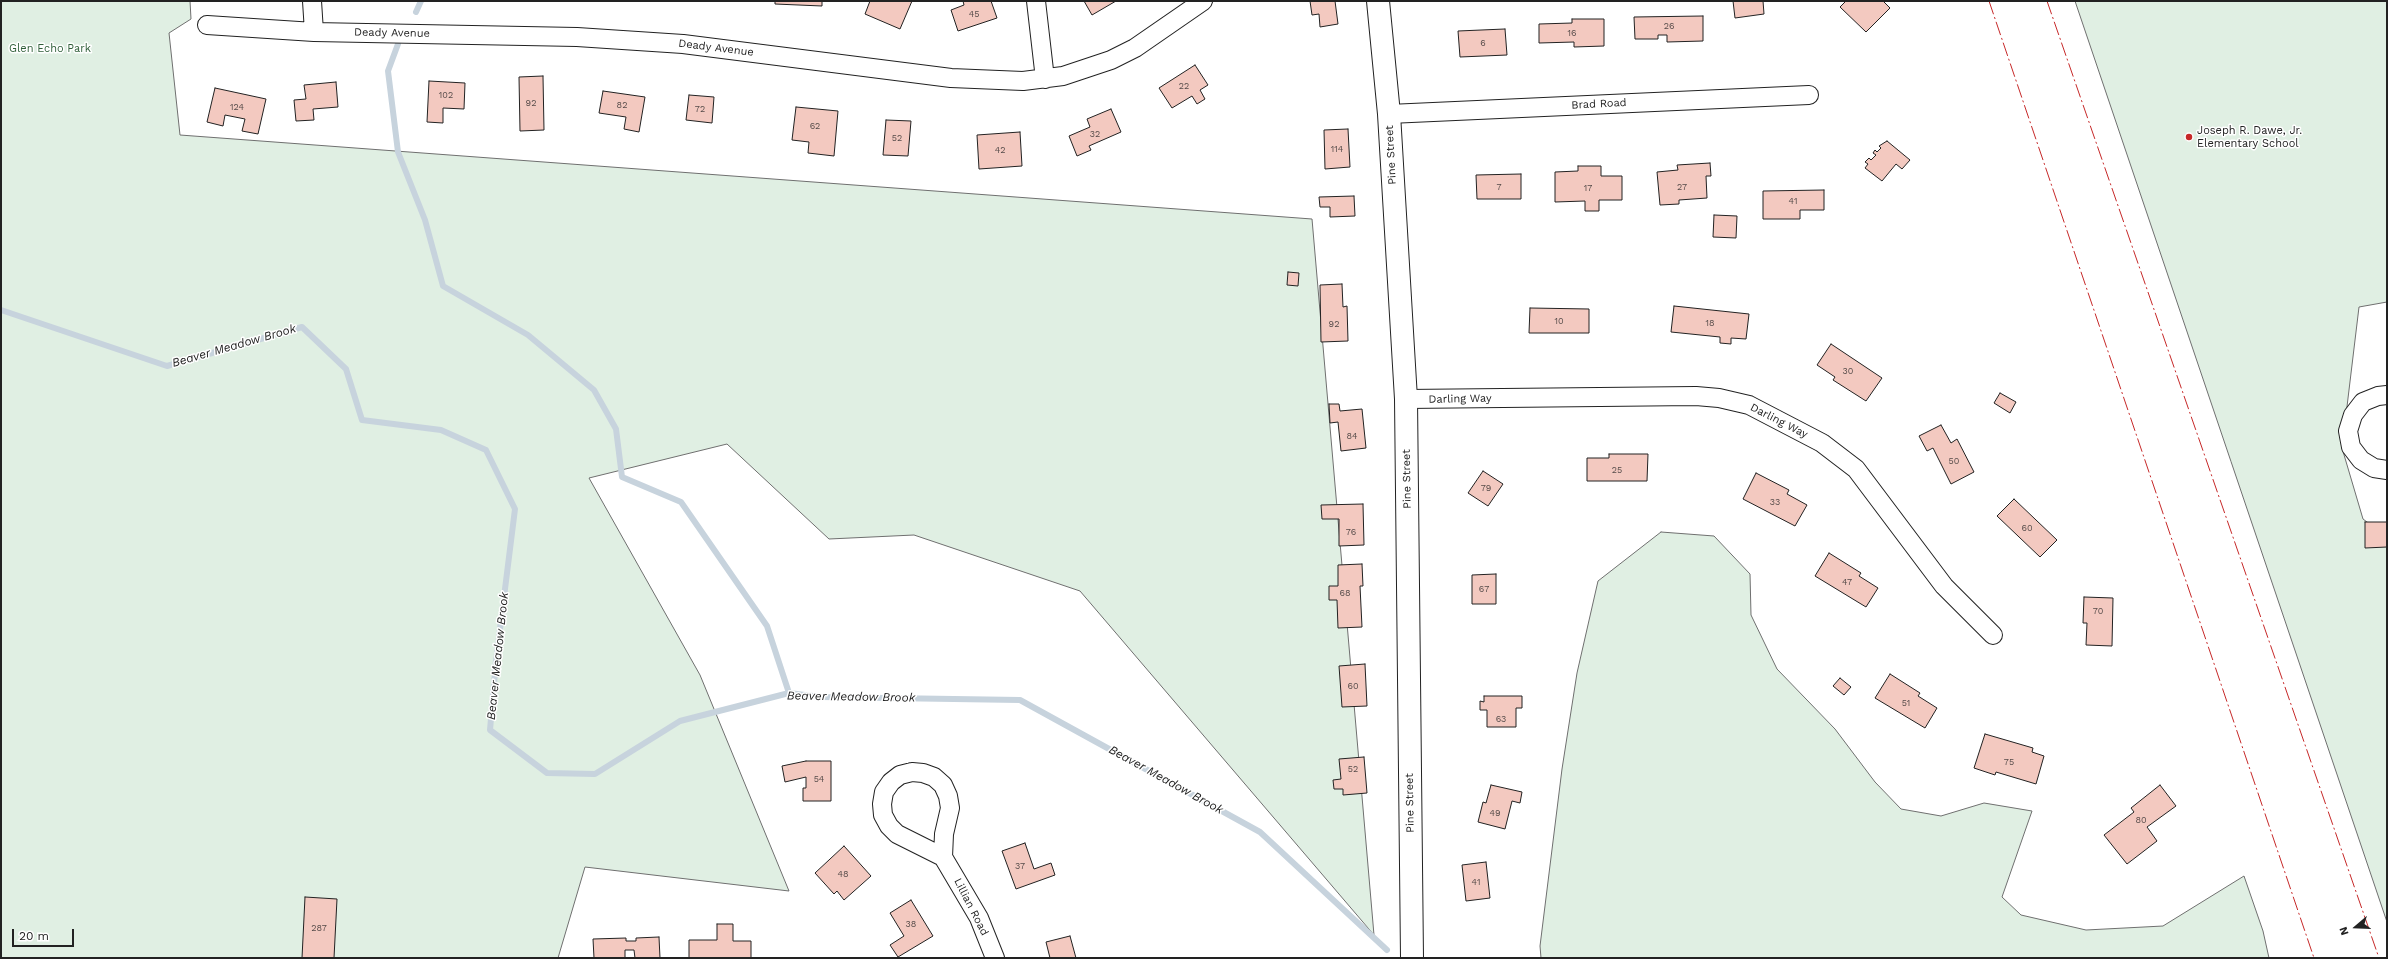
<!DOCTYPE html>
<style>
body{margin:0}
#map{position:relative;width:2388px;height:959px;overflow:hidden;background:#fff;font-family:"Work Sans",sans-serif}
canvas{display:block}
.frame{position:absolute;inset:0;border:2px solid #222;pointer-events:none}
.north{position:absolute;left:2336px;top:907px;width:40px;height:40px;-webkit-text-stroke:3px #fff;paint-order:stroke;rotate:251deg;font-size:11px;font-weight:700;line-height:16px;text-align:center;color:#222}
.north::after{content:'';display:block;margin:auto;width:14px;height:18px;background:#222;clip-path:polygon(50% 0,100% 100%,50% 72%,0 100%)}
.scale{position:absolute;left:12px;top:929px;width:62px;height:18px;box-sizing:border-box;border:2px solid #222;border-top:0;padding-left:5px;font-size:12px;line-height:14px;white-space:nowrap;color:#222;-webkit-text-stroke:3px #fff;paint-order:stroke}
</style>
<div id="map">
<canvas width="2388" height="959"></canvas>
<div class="frame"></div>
<div class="north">N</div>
<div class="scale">20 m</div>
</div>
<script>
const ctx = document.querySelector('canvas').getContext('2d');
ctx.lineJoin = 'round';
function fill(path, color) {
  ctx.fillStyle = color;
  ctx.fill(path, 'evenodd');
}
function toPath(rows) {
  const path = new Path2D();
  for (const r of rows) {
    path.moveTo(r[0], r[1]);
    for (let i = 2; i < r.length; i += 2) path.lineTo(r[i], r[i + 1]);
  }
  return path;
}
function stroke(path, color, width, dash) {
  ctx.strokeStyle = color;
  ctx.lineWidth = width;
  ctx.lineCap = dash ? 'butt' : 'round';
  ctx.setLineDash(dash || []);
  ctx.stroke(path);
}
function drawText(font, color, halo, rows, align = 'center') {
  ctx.font = font + ' "Work Sans",sans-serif';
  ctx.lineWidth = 3;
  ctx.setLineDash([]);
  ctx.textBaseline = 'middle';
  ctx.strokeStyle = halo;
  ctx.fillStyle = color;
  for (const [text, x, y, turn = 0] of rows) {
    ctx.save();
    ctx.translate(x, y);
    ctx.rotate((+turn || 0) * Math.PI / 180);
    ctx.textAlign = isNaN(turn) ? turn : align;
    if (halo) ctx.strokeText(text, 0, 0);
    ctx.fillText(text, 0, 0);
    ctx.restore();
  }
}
const green = toPath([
 [1,1,190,1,191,19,169,33,180,135,1312,219,1374,935,1080,591,914,535,829,539,727,444,589,478,700,675,789,891,585,867,558,958,1,958,1,1],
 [2075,1,2387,1,2387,302,2359,307,2342,448,2363,519,2387,537,2387,922,2075,1],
 [1661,532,1714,536,1750,574,1751,615,1777,669,1835,729,1875,782,1901,809,1941,816,1984,803,2032,811,2002,897,2021,915,2086,930,2163,926,2244,876,2263,931,2269,958,1541,958,1540,946,1562,769,1577,673,1598,581,1661,532]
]);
fill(green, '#e0efe3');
stroke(green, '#6f6f6f', 1);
stroke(toPath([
 [416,12,421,1],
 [398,44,388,71,398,152,425,220,443,286,528,335,594,390,616,429,622,477,681,502,767,626,789,693],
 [1,310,167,366,302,327,346,369,362,420,441,430,486,450,515,509,496,661,490,730,547,773,595,774,680,721,789,693,821,697,1020,700,1260,832,1387,950]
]), '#c7d3dd', 6);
const building = toPath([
 [775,1,822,1,822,6,775,4,775,1],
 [870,1,912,1,900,29,865,14,870,1],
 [963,1,991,1,997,18,958,31,951,10,964,5,963,1],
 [1084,1,1116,1,1092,15,1084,1],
 [1310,1,1335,1,1338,24,1320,27,1319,14,1312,15,1310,1],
 [1733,1,1763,1,1764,14,1735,18,1733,1],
 [1846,1,1883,1,1890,8,1866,32,1840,7,1846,1],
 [1703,16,1703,41,1667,42,1667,35,1658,35,1658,39,1635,39,1634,17,1703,16],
 [1572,19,1604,19,1604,46,1574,47,1574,42,1539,43,1539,24,1572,23,1572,19],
 [1505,29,1507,55,1460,57,1458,31,1505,29],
 [1195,65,1208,85,1200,90,1205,99,1197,104,1192,96,1172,108,1159,88,1195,65],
 [543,76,544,130,520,131,519,77,543,76],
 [429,81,465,83,464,109,443,108,443,123,427,122,429,81],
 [336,82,338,107,313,109,314,120,296,121,294,100,306,99,304,85,336,82],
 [215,88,266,99,258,134,242,131,245,119,225,115,223,126,207,122,215,88],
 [603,91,645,97,639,132,624,129,626,117,599,113,603,91],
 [689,95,714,97,712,123,686,120,689,95],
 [796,107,838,111,834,156,808,153,809,142,792,140,796,107],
 [1111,109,1121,132,1089,146,1091,150,1077,156,1069,136,1090,127,1087,119,1111,109],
 [886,120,911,121,908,156,883,155,886,120],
 [1348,129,1350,167,1325,169,1324,130,1348,129],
 [1020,132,1022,166,979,169,977,135,1020,132],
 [1887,141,1910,160,1902,169,1896,164,1882,181,1865,168,1868,164,1865,162,1869,158,1871,160,1876,155,1873,153,1875,150,1877,152,1881,148,1879,146,1887,141],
 [1710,163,1711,176,1706,176,1707,198,1679,200,1679,204,1660,205,1657,172,1678,170,1677,165,1710,163],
 [1578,166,1601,166,1601,176,1622,176,1622,200,1599,200,1599,211,1585,211,1585,201,1555,202,1555,172,1578,171,1578,166],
 [1521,174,1521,199,1477,199,1476,175,1521,174],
 [1824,190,1824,210,1800,210,1800,219,1763,219,1763,191,1824,190],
 [1354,196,1355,216,1330,217,1330,207,1320,207,1319,197,1354,196],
 [1714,215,1737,216,1736,238,1713,237,1714,215],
 [1288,272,1299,273,1298,286,1287,285,1288,272],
 [1342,284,1343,307,1347,306,1348,341,1321,342,1320,285,1342,284],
 [1674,306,1749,314,1746,339,1731,338,1731,344,1720,343,1720,337,1671,332,1674,306],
 [1530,308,1589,309,1589,333,1529,333,1530,308],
 [1831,344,1882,378,1866,401,1833,380,1835,377,1817,365,1831,344],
 [2000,393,2016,402,2010,413,1994,403,2000,393],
 [1329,404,1339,404,1340,411,1362,409,1366,448,1341,451,1338,422,1330,423,1329,404],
 [1941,425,1951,443,1957,439,1974,472,1951,484,1933,448,1927,451,1919,436,1941,425],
 [1609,454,1648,454,1647,481,1587,481,1587,458,1609,458,1609,454],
 [1483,471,1503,484,1488,506,1468,493,1483,471],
 [1756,473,1789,490,1787,494,1807,505,1795,526,1743,499,1756,473],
 [2014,499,2057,540,2040,557,1997,516,2014,499],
 [1363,504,1364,545,1339,546,1339,519,1322,519,1321,505,1363,504],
 [2365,522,2387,522,2387,547,2365,548,2365,522],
 [1829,553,1861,573,1859,576,1878,588,1866,607,1815,576,1829,553],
 [1362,564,1363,586,1360,586,1362,627,1338,628,1337,600,1329,600,1329,586,1338,586,1338,565,1362,564],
 [1496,574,1496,604,1472,604,1472,575,1496,574],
 [2084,597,2113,598,2112,646,2086,645,2087,623,2083,623,2084,597],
 [1365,664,1367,706,1342,707,1339,666,1365,664],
 [1890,674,1920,693,1918,696,1937,708,1925,728,1875,698,1890,674],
 [1840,678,1851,687,1844,695,1833,686,1840,678],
 [1484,696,1522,696,1522,708,1516,708,1516,727,1487,727,1487,710,1480,710,1480,701,1484,702,1484,696],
 [1985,734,2033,748,2032,752,2044,756,2036,784,1996,772,1995,775,1974,768,1985,734],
 [1364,757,1367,793,1343,795,1343,789,1334,789,1333,780,1341,779,1339,759,1364,757],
 [806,761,831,761,831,801,803,801,803,788,806,788,806,777,785,782,782,766,806,761],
 [1491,785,1522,792,1520,803,1512,801,1505,829,1478,822,1483,802,1486,803,1491,785],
 [2160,785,2176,806,2147,827,2157,841,2127,864,2104,835,2134,812,2131,808,2160,785],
 [1025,843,1034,869,1051,863,1055,875,1016,889,1002,851,1025,843],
 [844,846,871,876,844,900,837,891,834,894,815,873,844,846],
 [1486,862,1490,898,1466,901,1462,865,1486,862],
 [305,897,337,899,334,958,302,958,305,897],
 [911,900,933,936,898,957,890,945,904,936,890,913,911,900],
 [717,924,733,924,733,941,751,941,751,958,689,958,689,940,717,940,717,924],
 [1070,936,1076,958,1050,958,1046,942,1070,936],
 [659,937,660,958,635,958,634,950,625,950,625,958,594,958,593,939,626,938,626,941,636,941,636,938,659,937]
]);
fill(building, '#f3c9c0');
stroke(building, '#222', 1);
const minor = toPath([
 [312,1,314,32],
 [1036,1,1045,79],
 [207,25,314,32,577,37,683,44,951,78,1023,81,1063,76,1111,60,1135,48,1203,1],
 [1389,114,1809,95],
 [2387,395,2378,396,2363,402,2353,415,2348,431,2351,447,2361,460,2374,468,2387,470],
 [1406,399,1696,396,1719,398,1749,405,1822,443,1856,469,1944,586,1993,635],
 [912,772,923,773,934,777,943,785,948,796,950,808,944,834,943,857,897,834,889,826,883,815,882,804,884,792,891,782,900,775,912,772],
 [943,857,979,918,995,958]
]);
const tertiary = toPath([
 [1378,1,1389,114,1406,399,1412,958]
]);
stroke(minor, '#222', 20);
stroke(tertiary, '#222', 24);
stroke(minor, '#fff', 18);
stroke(tertiary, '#fff', 22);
stroke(toPath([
 [1989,1,2314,958],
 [2047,1,2379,958]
]), '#c62828', 1, [14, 3, 2, 3]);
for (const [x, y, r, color] of [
 [2189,137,4,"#c62828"]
]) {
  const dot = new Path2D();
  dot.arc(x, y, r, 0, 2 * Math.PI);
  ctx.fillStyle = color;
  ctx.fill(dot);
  stroke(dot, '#fff', 1.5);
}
drawText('9px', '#564c4a', null, [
 ["45",974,14],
 ["26",1669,26],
 ["16",1572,33],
 ["6",1483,43],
 ["22",1184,86],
 ["102",446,95],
 ["92",531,103],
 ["82",622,105],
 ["124",237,107],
 ["72",700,109],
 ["62",815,126],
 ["32",1095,134],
 ["52",897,138],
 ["114",1337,149],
 ["42",1000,150],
 ["7",1499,187],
 ["27",1682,187],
 ["17",1588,188],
 ["41",1793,201],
 ["10",1559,321],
 ["18",1710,323],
 ["92",1334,324],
 ["30",1848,371],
 ["84",1352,436],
 ["50",1954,461],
 ["25",1617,470],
 ["79",1486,488],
 ["33",1775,502],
 ["60",2027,528],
 ["76",1351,532],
 ["47",1847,582],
 ["67",1484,589],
 ["68",1345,593],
 ["70",2098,611],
 ["60",1353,686],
 ["51",1906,703],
 ["63",1501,719],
 ["75",2009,762],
 ["52",1353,769],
 ["54",819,779],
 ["49",1495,813],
 ["80",2141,820],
 ["37",1020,866],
 ["48",843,874],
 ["41",1476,882],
 ["38",911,924],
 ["287",319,928]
]);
drawText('11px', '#222', '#fff', [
 ["Deady Avenue",392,33,1],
 ["Deady Avenue",716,48,7],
 ["Brad Road",1599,104,-3],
 ["Pine Street",1391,155,-93],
 ["Darling Way",1460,399,-1],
 ["Darling Way",1779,421,27],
 ["Pine Street",1407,479,-91],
 ["Pine Street",1410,803,-91],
 ["Lillian Road",971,907,63]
]);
drawText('11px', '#2f5e38', '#fff', [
 ["Glen Echo Park",50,49]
]);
drawText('11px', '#222', '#fff', [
 ["Joseph R. Dawe, Jr.",2197,131],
 ["Elementary School",2197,144]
], 'left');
drawText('italic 12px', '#222', '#fff', [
 ["Beaver Meadow Brook",234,346,-16],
 ["Beaver Meadow Brook",498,656,-84],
 ["Beaver Meadow Brook",851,697,1],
 ["Beaver Meadow Brook",1166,780,29]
]);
</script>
